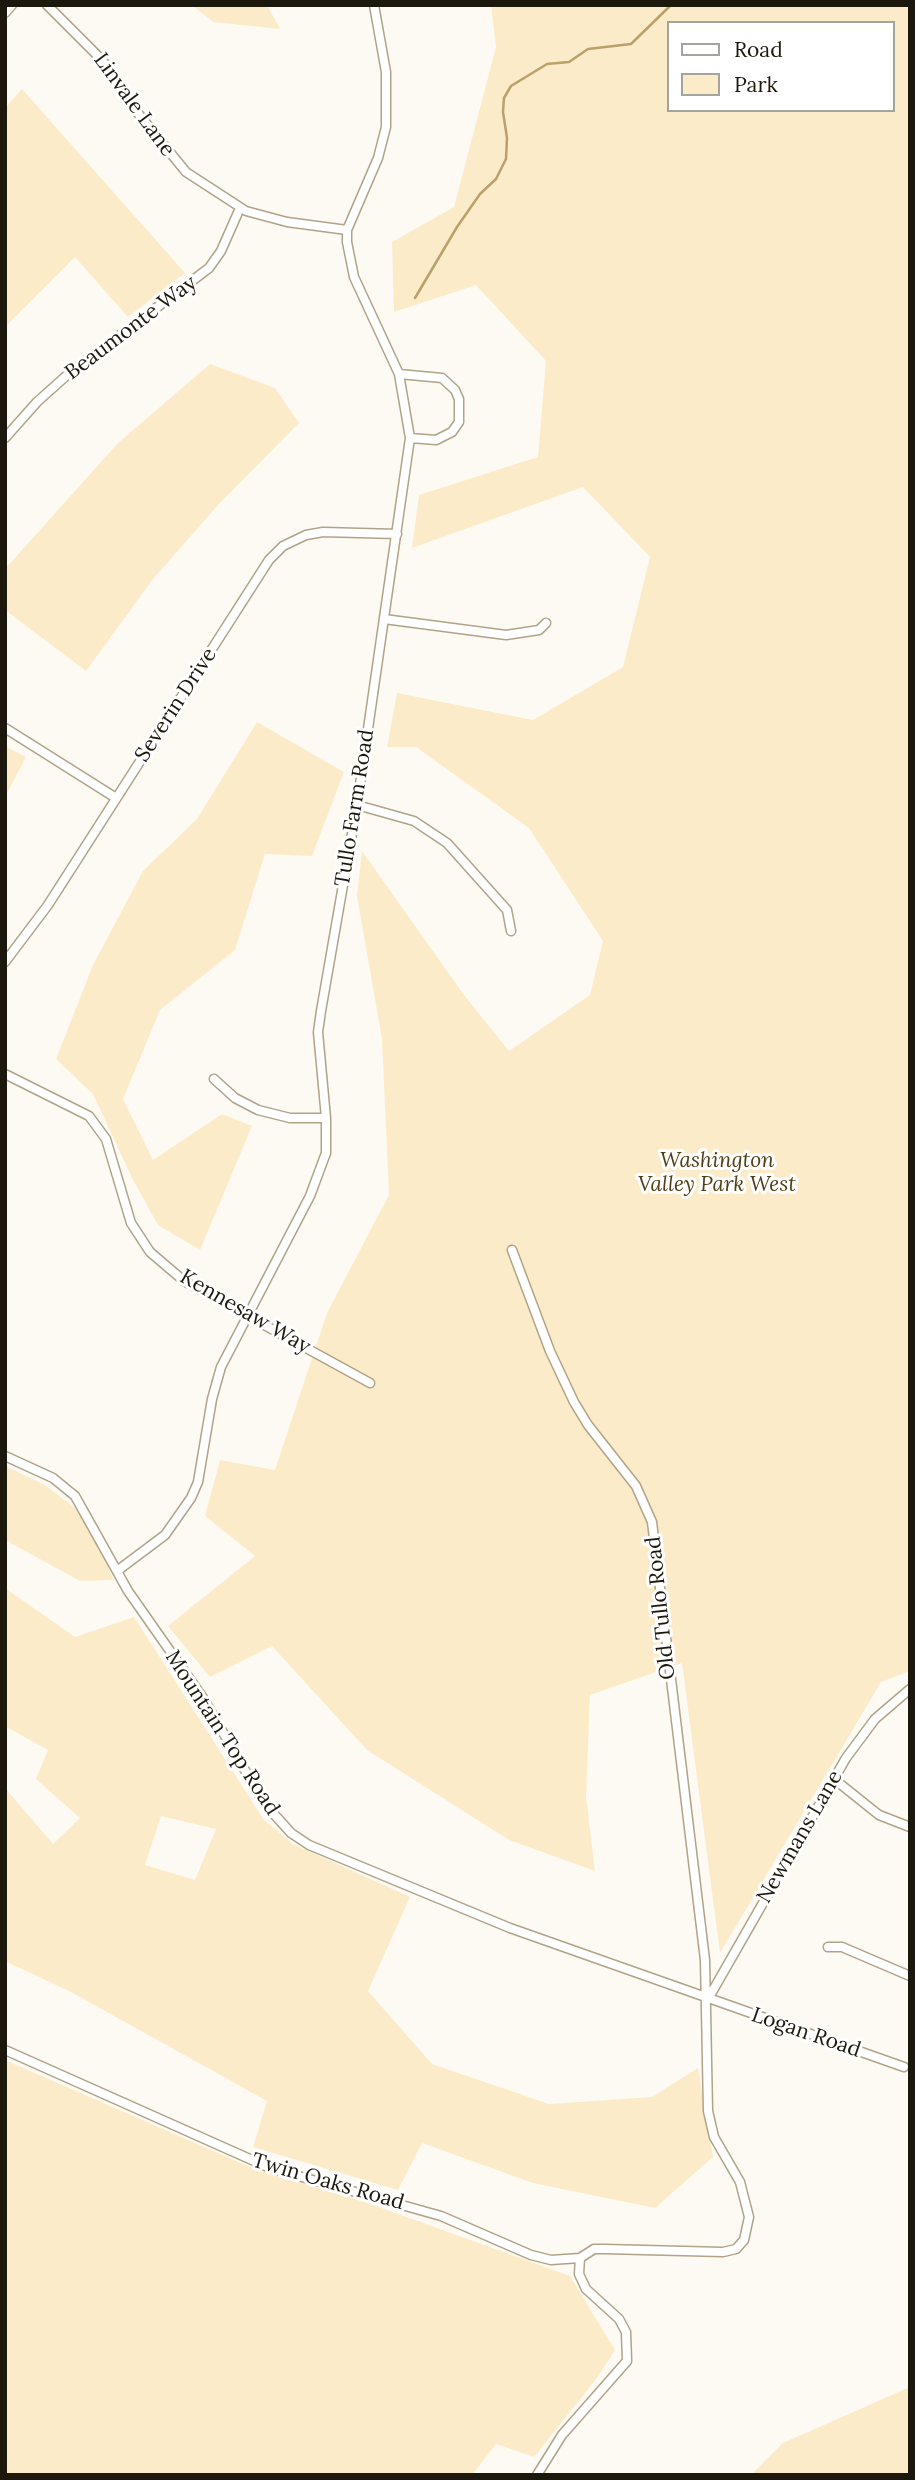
<!DOCTYPE html>
<style>
body{margin:0}
#map{position:relative;width:915px;height:2480px;overflow:hidden;background:#fdfaf4;font-family:Lora,serif}
canvas{display:block}
.frame{position:absolute;inset:0;border:7px solid #1d180d;pointer-events:none}
.legend{position:absolute;left:667px;top:21px;width:228px;height:91px;box-sizing:border-box;background:#fff;border:2px solid #a5a39e;margin:0;padding:9px 12px;list-style:none;font-size:21px;color:#1d180d}
.legend li{display:flex;align-items:center;gap:14px;height:35px}
.legend b{width:35px;border:2px solid #a5a39e}
</style>
<div id="map">
<canvas width="915" height="2480"></canvas>
<div class="frame"></div>
<ul class="legend">
<li><b style="height:9px;background:#fff"></b>Road</li>
<li><b style="height:19px;background:#fcebc9"></b>Park</li>
</ul>
</div>
<script>
const ctx = document.querySelector('canvas').getContext('2d');
ctx.lineJoin = 'round';
function fill(path, color) {
  ctx.fillStyle = color;
  ctx.fill(path, 'evenodd');
}
function toPath(rows) {
  const path = new Path2D();
  for (const r of rows) {
    path.moveTo(r[0], r[1]);
    for (let i = 2; i < r.length; i += 2) path.lineTo(r[i], r[i + 1]);
  }
  return path;
}
function stroke(path, color, width, dash) {
  ctx.strokeStyle = color;
  ctx.lineWidth = width;
  ctx.lineCap = dash ? 'butt' : 'round';
  ctx.setLineDash(dash || []);
  ctx.stroke(path);
}
function drawText(font, color, halo, rows, align = 'center') {
  ctx.font = font + ' Lora,serif';
  ctx.lineWidth = 6;
  ctx.setLineDash([]);
  ctx.textBaseline = 'middle';
  ctx.strokeStyle = halo;
  ctx.fillStyle = color;
  for (const [text, x, y, turn = 0] of rows) {
    ctx.save();
    ctx.translate(x, y);
    ctx.rotate((+turn || 0) * Math.PI / 180);
    ctx.textAlign = isNaN(turn) ? turn : align;
    if (halo) ctx.strokeText(text, 0, 0);
    ctx.fillText(text, 0, 0);
    ctx.restore();
  }
}
fill(toPath([
 [192,5,267,5,280,29,213,22],
 [491,5,910,5,910,1671,881,1682,720,1953,682,1663,590,1695,586,1796,595,1871,509,1840,367,1750,272,1646,210,1677,168,1626,255,1556,205,1516,220,1460,275,1470,327,1313,389,1195,382,1039,357,896,362,851,464,995,509,1051,590,995,603,941,529,828,416,747,387,747,397,693,533,720,623,667,650,557,583,487,412,548,419,495,538,457,546,361,476,285,394,312,392,242,454,207,496,47],
 [668,23,892,23,892,110,668,110],
 [22,89,185,273,128,317,75,257,5,327,5,108],
 [210,364,275,388,299,423,218,505,153,579,86,671,5,610,5,569,118,443],
 [257,722,344,772,312,856,265,854,235,950,160,1010,123,1099,153,1160,222,1114,252,1126,200,1250,158,1225,133,1180,93,1094,56,1059,93,965,143,871,197,819],
 [5,746,26,757,5,797],
 [5,1466,45,1485,85,1516,114,1580,80,1581,5,1540],
 [5,1588,75,1637,134,1617,264,1820,293,1844,410,1897,368,1991,432,2064,549,2104,652,2097,698,2068,713,2157,655,2208,533,2183,422,2143,398,2190,253,2147,267,2101,71,1992,5,1961,5,1788,53,1844,80,1818,36,1779,48,1750,8,1728,5,1731],
 [161,1816,216,1829,195,1880,145,1865],
 [5,2060,250,2167,368,2203,570,2276,615,2350,597,2378,534,2457,496,2444,472,2475,5,2475],
 [910,2387,910,2475,751,2475,783,2443]
]), '#fcebc9');
stroke(toPath([
 [415,298,457,227,480,194,496,179,506,159,507,138,503,112,504,98,511,86,547,64,569,62,588,49,631,44,671,5]
]), '#baa069', 2.5);
const street = toPath([
 [47,5,103,61,128,101,186,172,246,211,287,222,347,230],
 [5,13,12,5],
 [399,374,442,378,455,390,459,399,459,422,452,432,436,440,410,438],
 [5,438,37,402,66,376,209,268,221,251,240,208],
 [384,619,506,635,539,630,546,623],
 [5,728,116,798],
 [357,805,414,821,447,843,507,910,511,931],
 [5,962,48,905,269,560,283,546,306,535,323,532,397,534],
 [5,1074,89,1116,106,1139,131,1223,150,1252,184,1281,370,1383],
 [214,1079,235,1098,258,1110,290,1118,326,1118],
 [512,1250,550,1351,574,1402,588,1425,636,1486,652,1522,705,1960,708,2111,714,2137,740,2182,749,2217,744,2240,736,2249,723,2252,604,2249,594,2249,580,2258,579,2274,586,2289,619,2319,626,2332,627,2361,562,2435,537,2475],
 [5,1456,53,1478,75,1496,128,1591,203,1698,264,1803,291,1833,309,1845,510,1928,904,2067],
 [117,1571,165,1535,191,1498,198,1482,212,1399,221,1367,310,1196,326,1153,326,1118,318,1032,321,1011,357,805,410,438,399,374,354,277,347,242,347,230,378,158,386,127,386,72,374,5],
 [834,1779,879,1815,910,1827],
 [828,1947,842,1947,910,1976],
 [708,1999,846,1758,875,1719,910,1689],
 [5,2050,270,2168,441,2216,531,2255,551,2260,580,2258]
]);
stroke(street, '#b0a387', 11);
stroke(street, '#fff', 8);
drawText('21px', '#1d180d', '#fff', [
 ["Linvale Lane",134,105,54],
 ["Beaumonte Way",131,328,-37],
 ["Severin Drive",176,705,-57],
 ["Tullo Farm Road",355,808,-81],
 ["Kennesaw Way",245,1312,30],
 ["Old Tullo Road",661,1608,-96],
 ["Mountain Top Road",222,1733,57],
 ["Newmans Lane",800,1837,-60],
 ["Logan Road",806,2033,19],
 ["Twin Oaks Road",328,2182,16]
]);
drawText('italic 21px', '#503e15', '#fff', [
 ["Washington",717,1161],
 ["Valley Park West",717,1185]
]);
</script>
